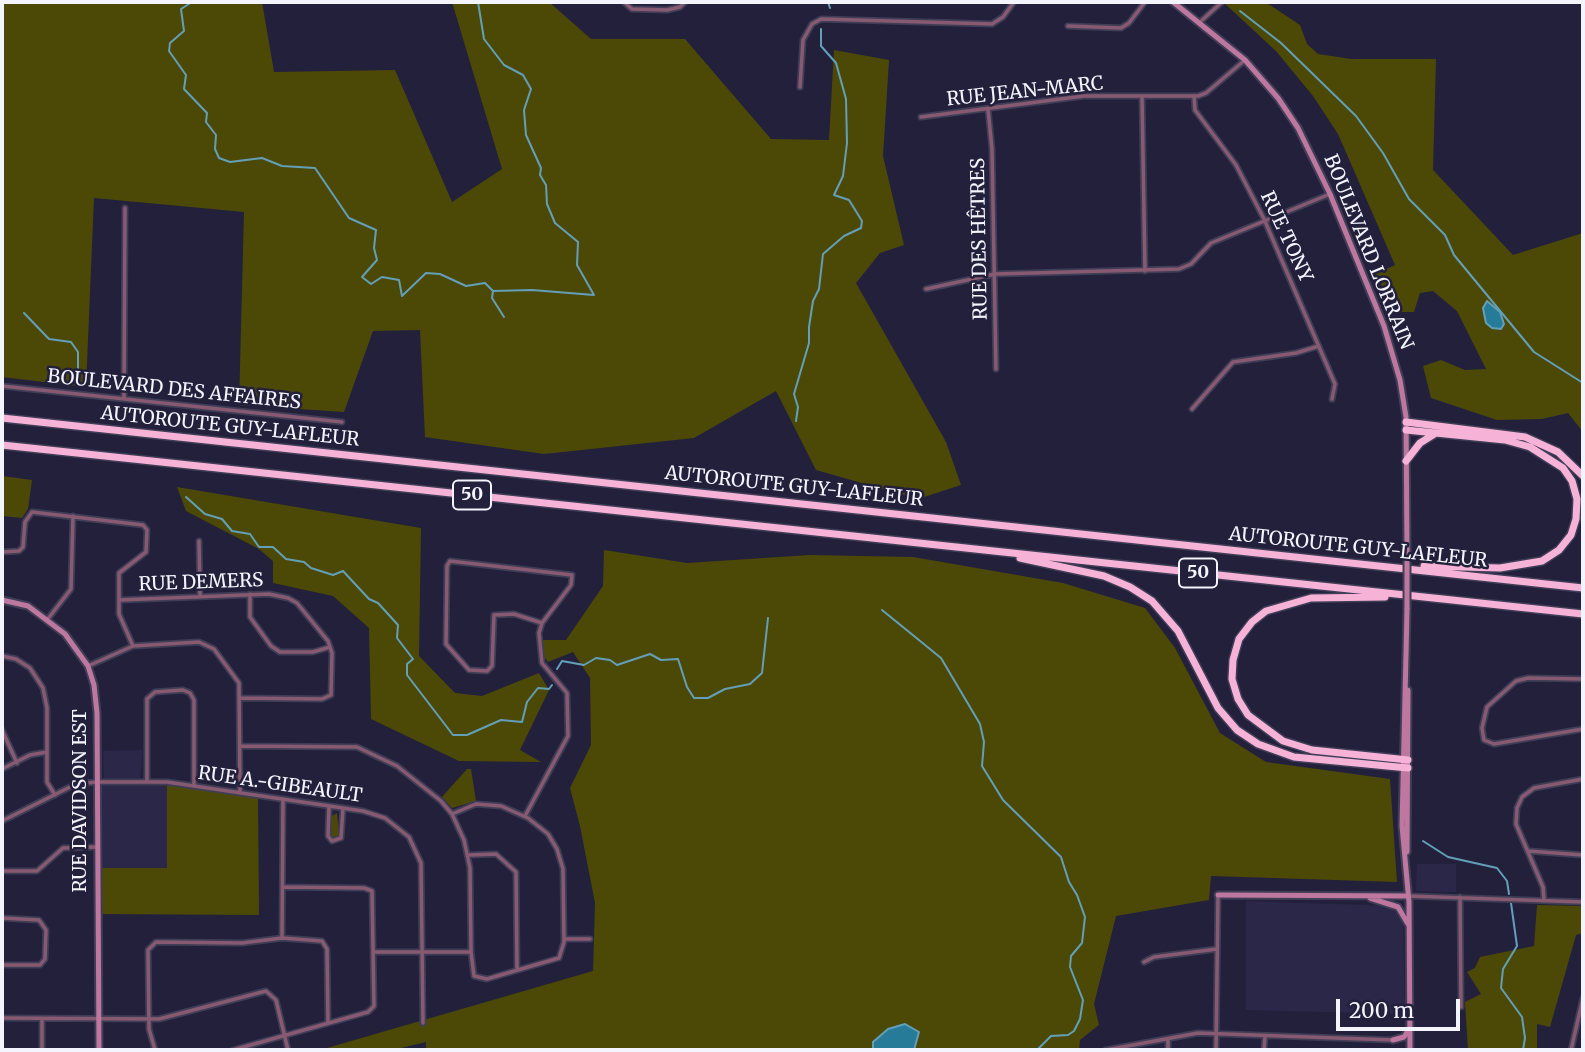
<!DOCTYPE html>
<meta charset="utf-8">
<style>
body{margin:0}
#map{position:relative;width:1585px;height:1052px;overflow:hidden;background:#23203c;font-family:Merriweather,serif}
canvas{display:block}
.frame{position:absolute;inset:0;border:4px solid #f4f4ff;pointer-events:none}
.scale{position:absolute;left:1336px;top:999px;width:124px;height:32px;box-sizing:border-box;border:4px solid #f4f4ff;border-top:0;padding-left:9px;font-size:21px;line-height:24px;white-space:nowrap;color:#f4f4ff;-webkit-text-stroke:5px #23203c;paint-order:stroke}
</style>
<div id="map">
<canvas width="1585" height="1052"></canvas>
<div class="frame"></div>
<div class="scale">200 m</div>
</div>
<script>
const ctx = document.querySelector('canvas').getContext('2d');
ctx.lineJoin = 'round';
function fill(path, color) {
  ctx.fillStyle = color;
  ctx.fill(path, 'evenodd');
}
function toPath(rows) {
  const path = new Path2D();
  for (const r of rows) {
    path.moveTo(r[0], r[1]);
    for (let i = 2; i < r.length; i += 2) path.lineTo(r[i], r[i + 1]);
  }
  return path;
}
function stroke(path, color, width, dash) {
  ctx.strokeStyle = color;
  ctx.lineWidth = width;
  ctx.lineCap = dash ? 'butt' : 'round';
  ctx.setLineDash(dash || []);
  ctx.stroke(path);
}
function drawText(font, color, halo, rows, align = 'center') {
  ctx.font = font + ' Merriweather,serif';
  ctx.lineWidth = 5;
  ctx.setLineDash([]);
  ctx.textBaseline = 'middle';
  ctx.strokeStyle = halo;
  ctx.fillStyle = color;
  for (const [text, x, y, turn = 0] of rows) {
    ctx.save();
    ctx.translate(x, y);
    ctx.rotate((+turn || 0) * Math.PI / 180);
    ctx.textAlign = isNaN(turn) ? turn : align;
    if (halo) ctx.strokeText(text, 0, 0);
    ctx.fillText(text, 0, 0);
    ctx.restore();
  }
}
fill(toPath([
 [143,750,140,778,104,778,103,751],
 [97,782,167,782,167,868,97,868],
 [1417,864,1456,864,1456,892,1416,891],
 [1246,901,1391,906,1403,924,1405,1014,1246,1010]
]), '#2a2749');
fill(toPath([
 [2,2,262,2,274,72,395,70,452,202,502,169,452,2,549,2,591,39,685,39,771,139,829,140,834,50,889,60,883,156,904,245,880,253,856,283,946,442,961,485,918,499,816,470,776,391,694,438,544,454,425,437,420,330,373,331,344,412,239,405,244,212,94,198,86,387,2,377],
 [1223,2,1261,2,1270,5,1300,25,1307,44,1318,54,1351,59,1436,59,1433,170,1513,255,1583,233,1583,432,1568,413,1542,419,1497,420,1431,398,1423,366,1441,360,1465,370,1486,369,1457,311,1433,291,1420,293,1414,312,1395,312,1376,274,1395,265,1338,134,1313,96,1276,51],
 [2,476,32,480,28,509,22,518,2,516],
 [177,487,421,528,419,656,455,693,482,696,539,673,549,690,520,750,541,762,459,761,371,719,369,628,333,596,273,583,273,561,259,549,186,511],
 [604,550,687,563,810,555,913,557,1063,583,1145,608,1175,648,1220,733,1266,762,1390,779,1397,882,1211,876,1209,900,1116,916,1094,1004,1099,1025,1080,1040,1079,1050,426,1050,426,1042,393,1050,320,1050,593,971,595,903,580,826,570,788,591,745,590,678,573,652,548,662,543,655,542,640,566,640,603,586],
 [467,769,471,769,476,801,452,808,442,797],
 [167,782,258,796,259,915,97,914,97,868,167,868],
 [337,813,339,836,335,839,330,834,330,817],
 [1537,905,1583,906,1583,933,1576,935,1550,1027,1537,1024,1537,1050,1468,1050,1465,1002,1481,994,1467,972,1475,968,1480,957,1534,946]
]), '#4c4906');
const water = toPath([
 [1487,301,1500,312,1504,324,1501,329,1492,328,1486,323,1483,308,1487,301],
 [905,1024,919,1032,914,1050,873,1050,873,1042,888,1029,905,1024]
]);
fill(water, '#267b99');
stroke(water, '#649fb8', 2);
stroke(toPath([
 [192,2,181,9,184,31,170,43,169,51,186,75,184,89,207,113,206,122,216,135,215,149,219,158,230,162,262,158,282,166,315,168,349,218,376,230,374,248,377,260,362,277,371,284,382,277,399,280,402,296,426,273,440,274,466,286,485,283,493,291,492,298,504,317],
 [478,2,484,39,504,65,523,75,531,89,524,110,526,135,541,168,540,175,546,185,547,204,555,223,578,242,577,265,594,295,532,290,493,291],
 [828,2,830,8],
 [1240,11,1281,43,1356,116,1383,153,1409,199,1445,235,1454,255,1534,352,1583,383],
 [24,313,49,339,71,342,78,352,78,378,80,384,85,385],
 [796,421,798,407,794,394,809,343,809,327,813,301,819,289,823,254,844,236,861,228,862,221,849,200,834,195,843,176,847,143,846,99,836,63,821,46,821,29],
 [186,497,205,514,222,519,232,531,250,534,259,547,273,547,286,559,304,562,311,568,333,575,343,571,369,599,378,603,398,625,397,638,413,659,407,664,407,675,453,735,467,735,501,720,522,722,527,702,538,688,549,689,552,685],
 [882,610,941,658,980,724,984,742,982,766,1003,800,1061,857,1069,882,1077,895,1085,917,1082,943,1071,956,1070,967,1083,1000,1080,1019,1074,1031,1068,1035,1051,1036,1037,1050],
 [557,669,562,661,584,665,596,658,610,660,617,665,650,654,661,660,678,659,687,687,694,698,708,698,725,689,750,684,762,673,768,618],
 [1423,841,1448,857,1497,868,1507,881,1509,894],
 [1511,903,1517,946,1503,969,1501,988,1522,1017,1525,1038,1523,1050]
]), '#649fb8', 2);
const street = toPath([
 [624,2,632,9,667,10,680,7,685,2],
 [1200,22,1222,2],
 [1068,26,1121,28,1129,23,1145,2],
 [800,87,803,40,812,24,821,19,992,24,1003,17,1014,2],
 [1142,96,1145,271],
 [1194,96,1195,110,1236,165,1264,219,1335,384,1332,399],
 [988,109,992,149,996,369],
 [921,117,1084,96,1198,96,1206,93,1245,60],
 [926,289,995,274,1179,269,1191,264,1211,243,1330,194],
 [2,386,342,422],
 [124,399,125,208],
 [1192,409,1233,362,1296,353,1319,346],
 [199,541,200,596],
 [2,552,19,551,23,547,25,522,32,512,143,525,147,530,146,552,119,573,119,614,133,646],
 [250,594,250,617,271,646,280,652,313,652,330,647],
 [119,600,269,594,288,598,297,603,328,641,332,653,331,695,322,699,240,698],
 [47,620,71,589,73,516],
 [2,656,16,659,30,668,43,688,47,708,47,782,55,795],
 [88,666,133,646,199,642,214,649,239,683,240,793],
 [1583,679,1528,678,1516,681,1487,707,1482,728,1484,740,1494,744,1583,729],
 [2,730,17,763],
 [240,746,357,747,397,766,441,801,452,814,464,840,470,868,471,952,474,976,487,979,559,958,564,942,563,869,557,849,548,834,528,818,501,806,476,804,452,814],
 [2,769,30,755,47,752],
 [147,781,147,699,155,692,183,690,190,693,194,700,194,786],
 [329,806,328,836,332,841,341,838,343,808],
 [525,816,568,736,567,693,542,663,539,633,542,623,571,585,572,575,450,561,447,566,446,644,469,670,487,671,492,666,494,615,514,614,542,623],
 [2,821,76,784,97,782,167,782,363,811,385,818,409,837,421,863,423,1023],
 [1528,851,1583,855],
 [469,855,496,854,516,872,517,968],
 [2,871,37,871,63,848,97,847],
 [1408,896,1583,902],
 [1460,897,1461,1007],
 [1544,900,1543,887,1516,824,1517,808,1522,797,1534,788,1583,779],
 [2,918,39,920,46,930,45,959,40,965,2,965],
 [282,938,283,799],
 [564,939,590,939],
 [375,952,471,952],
 [1144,962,1154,957,1217,949],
 [2,1018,159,1019,266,991,276,1000,288,1050],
 [42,1050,42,1019],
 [155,1050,149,1029,148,950,156,942,242,943,282,938,322,941,327,949,328,1023],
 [233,1050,368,1012,374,1006,372,891,364,888,283,887],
 [1106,1050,1198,1033,1392,1040],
 [1168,1050,1168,1039],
 [1216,1050,1218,895],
 [1264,1050,1265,1036],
 [1571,1050,1583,998]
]);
const secondary = toPath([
 [1173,2,1245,60,1278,98,1298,128,1330,194,1384,326,1400,380,1406,417,1407,550],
 [2,600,28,606,65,634,88,666,94,685,97,713,99,1050],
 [1406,654,1402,826,1409,902,1410,1050],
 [1406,656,1407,608],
 [1407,852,1408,690],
 [1218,895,1408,896],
 [1370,898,1398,907,1408,924],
 [1393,1040,1404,1037,1409,1029]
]);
const highway = toPath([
 [2,418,1583,588],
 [1406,422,1525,437,1558,452,1583,476],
 [1406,430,1505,440,1530,447,1563,468,1572,481,1577,499,1576,519,1571,535,1559,550,1542,561,1500,568,1424,566],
 [2,445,1583,614],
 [1406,461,1420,443,1436,433],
 [1020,558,1104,576,1130,587,1152,601,1178,631,1218,708,1237,730,1258,744,1294,757,1408,768],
 [1385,597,1311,598,1266,611,1252,622,1239,639,1233,660,1232,679,1238,699,1248,715,1283,741,1312,750,1408,760]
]);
stroke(street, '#403e57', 7);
stroke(secondary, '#403e57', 9);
stroke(highway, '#403e57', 10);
stroke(street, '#875a72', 3.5);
stroke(secondary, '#be779e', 5);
stroke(highway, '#f7b3d7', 7);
const secondaryBridge = toPath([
 [1407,608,1407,550]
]);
stroke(secondaryBridge, '#403e57', 9, []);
stroke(secondaryBridge, '#be779e', 5);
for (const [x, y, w] of [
 [472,495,38],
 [1198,573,38]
]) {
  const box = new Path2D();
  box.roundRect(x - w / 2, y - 14.5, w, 29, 5);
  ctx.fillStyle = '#23203c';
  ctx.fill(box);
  stroke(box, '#f4f4ff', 2);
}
drawText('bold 18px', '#f4f4ff', null, [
 ["50",472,495],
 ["50",1198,573]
]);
drawText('19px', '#f4f4ff', '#23203c', [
 ["RUE JEAN-MARC",1025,92,-6],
 ["RUE TONY",1286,237,65],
 ["RUE DES HÊTRES",980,239,-91],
 ["BOULEVARD LORRAIN",1368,252,68],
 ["BOULEVARD DES AFFAIRES",174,390,6],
 ["AUTOROUTE GUY-LAFLEUR",230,427,6],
 ["AUTOROUTE GUY-LAFLEUR",794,487,6],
 ["AUTOROUTE GUY-LAFLEUR",1358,548,6],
 ["RUE DEMERS",201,583,-2],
 ["RUE A.-GIBEAULT",280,785,8],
 ["RUE DAVIDSON EST",81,801,-90]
]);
</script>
